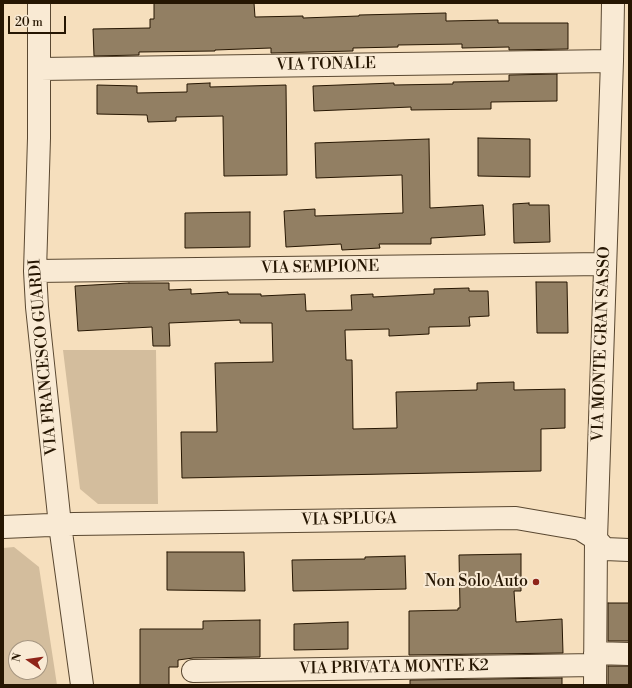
<!DOCTYPE html>
<style>
body{margin:0}
#map{position:relative;width:632px;height:688px;overflow:hidden;background:#f6dfbd;font-family:"Libre Bodoni",serif}
canvas{display:block}
.frame{position:absolute;inset:0;border:4px solid #261602;pointer-events:none}
.north{position:absolute;left:8px;top:640px;width:40px;height:40px;box-sizing:border-box;background:#f9ead4;border:1px solid #a59580;border-radius:50%;rotate:283deg;font-size:11px;font-weight:700;line-height:16px;text-align:center;color:#261602}
.north::after{content:'';display:block;margin:auto;width:14px;height:18px;background:#8f2418;clip-path:polygon(50% 0,100% 100%,50% 72%,0 100%)}
.scale{position:absolute;left:8px;top:16px;width:58px;height:18px;box-sizing:border-box;border:2px solid #261602;border-top:0;padding-left:5px;font-size:12px;line-height:14px;white-space:nowrap;color:#261602;-webkit-text-stroke:3px #f9ead4;paint-order:stroke}
</style>
<div id="map">
<canvas width="632" height="688"></canvas>
<div class="frame"></div>
<div class="north">N</div>
<div class="scale">20 m</div>
</div>
<script>
const ctx = document.querySelector('canvas').getContext('2d');
ctx.lineJoin = 'round';
function fill(path, color) {
  ctx.fillStyle = color;
  ctx.fill(path, 'evenodd');
}
function toPath(rows) {
  const path = new Path2D();
  for (const r of rows) {
    path.moveTo(r[0], r[1]);
    for (let i = 2; i < r.length; i += 2) path.lineTo(r[i], r[i + 1]);
  }
  return path;
}
function stroke(path, color, width, dash) {
  ctx.strokeStyle = color;
  ctx.lineWidth = width;
  ctx.lineCap = dash ? 'butt' : 'round';
  ctx.setLineDash(dash || []);
  ctx.stroke(path);
}
function drawText(font, color, halo, rows, align = 'center') {
  ctx.font = font + ' "Libre Bodoni",serif';
  ctx.lineWidth = 4;
  ctx.setLineDash([]);
  ctx.textBaseline = 'middle';
  ctx.strokeStyle = halo;
  ctx.fillStyle = color;
  for (const [text, x, y, turn = 0] of rows) {
    ctx.save();
    ctx.translate(x, y);
    ctx.rotate((+turn || 0) * Math.PI / 180);
    ctx.textAlign = isNaN(turn) ? turn : align;
    if (halo) ctx.strokeText(text, 0, 0);
    ctx.fillText(text, 0, 0);
    ctx.restore();
  }
}
fill(toPath([
 [63,350,156,350,158,504,98,504,80,489],
 [14,547,39,567,57,685,3,685,3,548],
 [16,648,40,648,40,672,16,672]
]), '#d3bd9d');
const building = toPath([
 [154,3,254,3,255,17,303,16,303,18,359,16,359,15,446,13,446,21,498,20,498,23,568,23,568,49,509,50,509,47,462,48,462,44,398,45,398,47,353,48,353,51,271,53,271,48,215,50,215,51,139,52,139,55,94,56,93,29,150,28,150,19,154,19,154,3],
 [557,74,557,101,491,102,491,109,411,110,411,107,314,111,313,86,394,83,394,85,453,84,453,82,509,81,509,75,557,74],
 [210,83,210,87,286,85,287,175,224,176,223,116,176,117,176,121,148,122,147,115,97,114,97,85,137,86,137,93,187,92,187,84,210,83],
 [478,138,530,139,530,177,478,176,478,138],
 [429,139,430,208,483,205,485,235,431,238,431,244,379,244,380,248,342,250,341,244,286,247,284,211,315,209,315,216,403,213,402,175,316,178,315,143,429,139],
 [529,203,529,205,549,205,550,242,514,243,513,204,529,203],
 [250,212,250,247,185,248,185,213,250,212],
 [536,282,567,282,568,333,537,333,536,282],
 [129,283,169,283,169,290,191,289,191,294,228,292,228,294,261,294,261,296,305,294,306,311,352,310,351,295,373,294,373,297,434,294,434,289,469,288,469,291,488,291,489,316,469,317,470,326,429,327,429,334,389,336,389,329,345,330,346,360,352,360,353,429,397,428,396,392,477,390,477,383,514,382,514,390,565,389,565,428,541,429,541,471,182,478,181,432,217,432,215,363,273,362,272,323,240,323,240,320,169,323,170,346,153,346,152,327,78,331,75,286,129,283],
 [167,552,244,552,245,591,167,590,167,552],
 [521,554,521,591,514,591,516,622,562,619,563,653,409,655,409,611,458,610,458,608,460,608,459,555,521,554],
 [405,556,406,589,293,591,292,560,365,559,365,557,405,556],
 [608,603,629,603,629,641,608,641,608,603],
 [260,620,260,657,193,658,178,660,178,667,169,667,169,685,140,685,140,629,203,629,203,621,260,620],
 [348,622,348,649,294,650,294,624,348,622],
 [608,666,629,666,629,685,608,685,608,666],
 [562,678,562,685,410,685,410,680,562,678]
]);
fill(building, '#927f63');
stroke(building, '#261602', 1);
const minor = toPath([
 [39,3,39,138,35,271,37,307,60,525,82,685],
 [40,69,612,61],
 [35,271,604,264],
 [3,527,74,524,516,518,580,529,596,539,605,549,629,550],
 [595,653,629,654],
 [193,671,595,665],
 [595,685,596,539,612,61,613,3]
]);
stroke(minor, '#5a4831', 24);
stroke(minor, '#f9ead4', 22);
for (const [x, y, r, color] of [
 [536,582,4,"#8f2418"]
]) {
  const dot = new Path2D();
  dot.arc(x, y, r, 0, 2 * Math.PI);
  ctx.fillStyle = color;
  ctx.fill(dot);
  stroke(dot, '#f9ead4', 1.5);
}
drawText('16px', '#261602', '#f9ead4', [
 ["VIA TONALE",326,65,-1],
 ["VIA SEMPIONE",320,268,-1],
 ["VIA MONTE GRAN SASSO",602,344,-88],
 ["VIA FRANCESCO GUARDI",44,357,-95],
 ["VIA SPLUGA",349,520,-1],
 ["VIA PRIVATA MONTE K2",394,668,-1]
]);
drawText('16px', '#261602', '#f9ead4', [
 ["Non Solo Auto",528,582]
], 'right');
</script>
